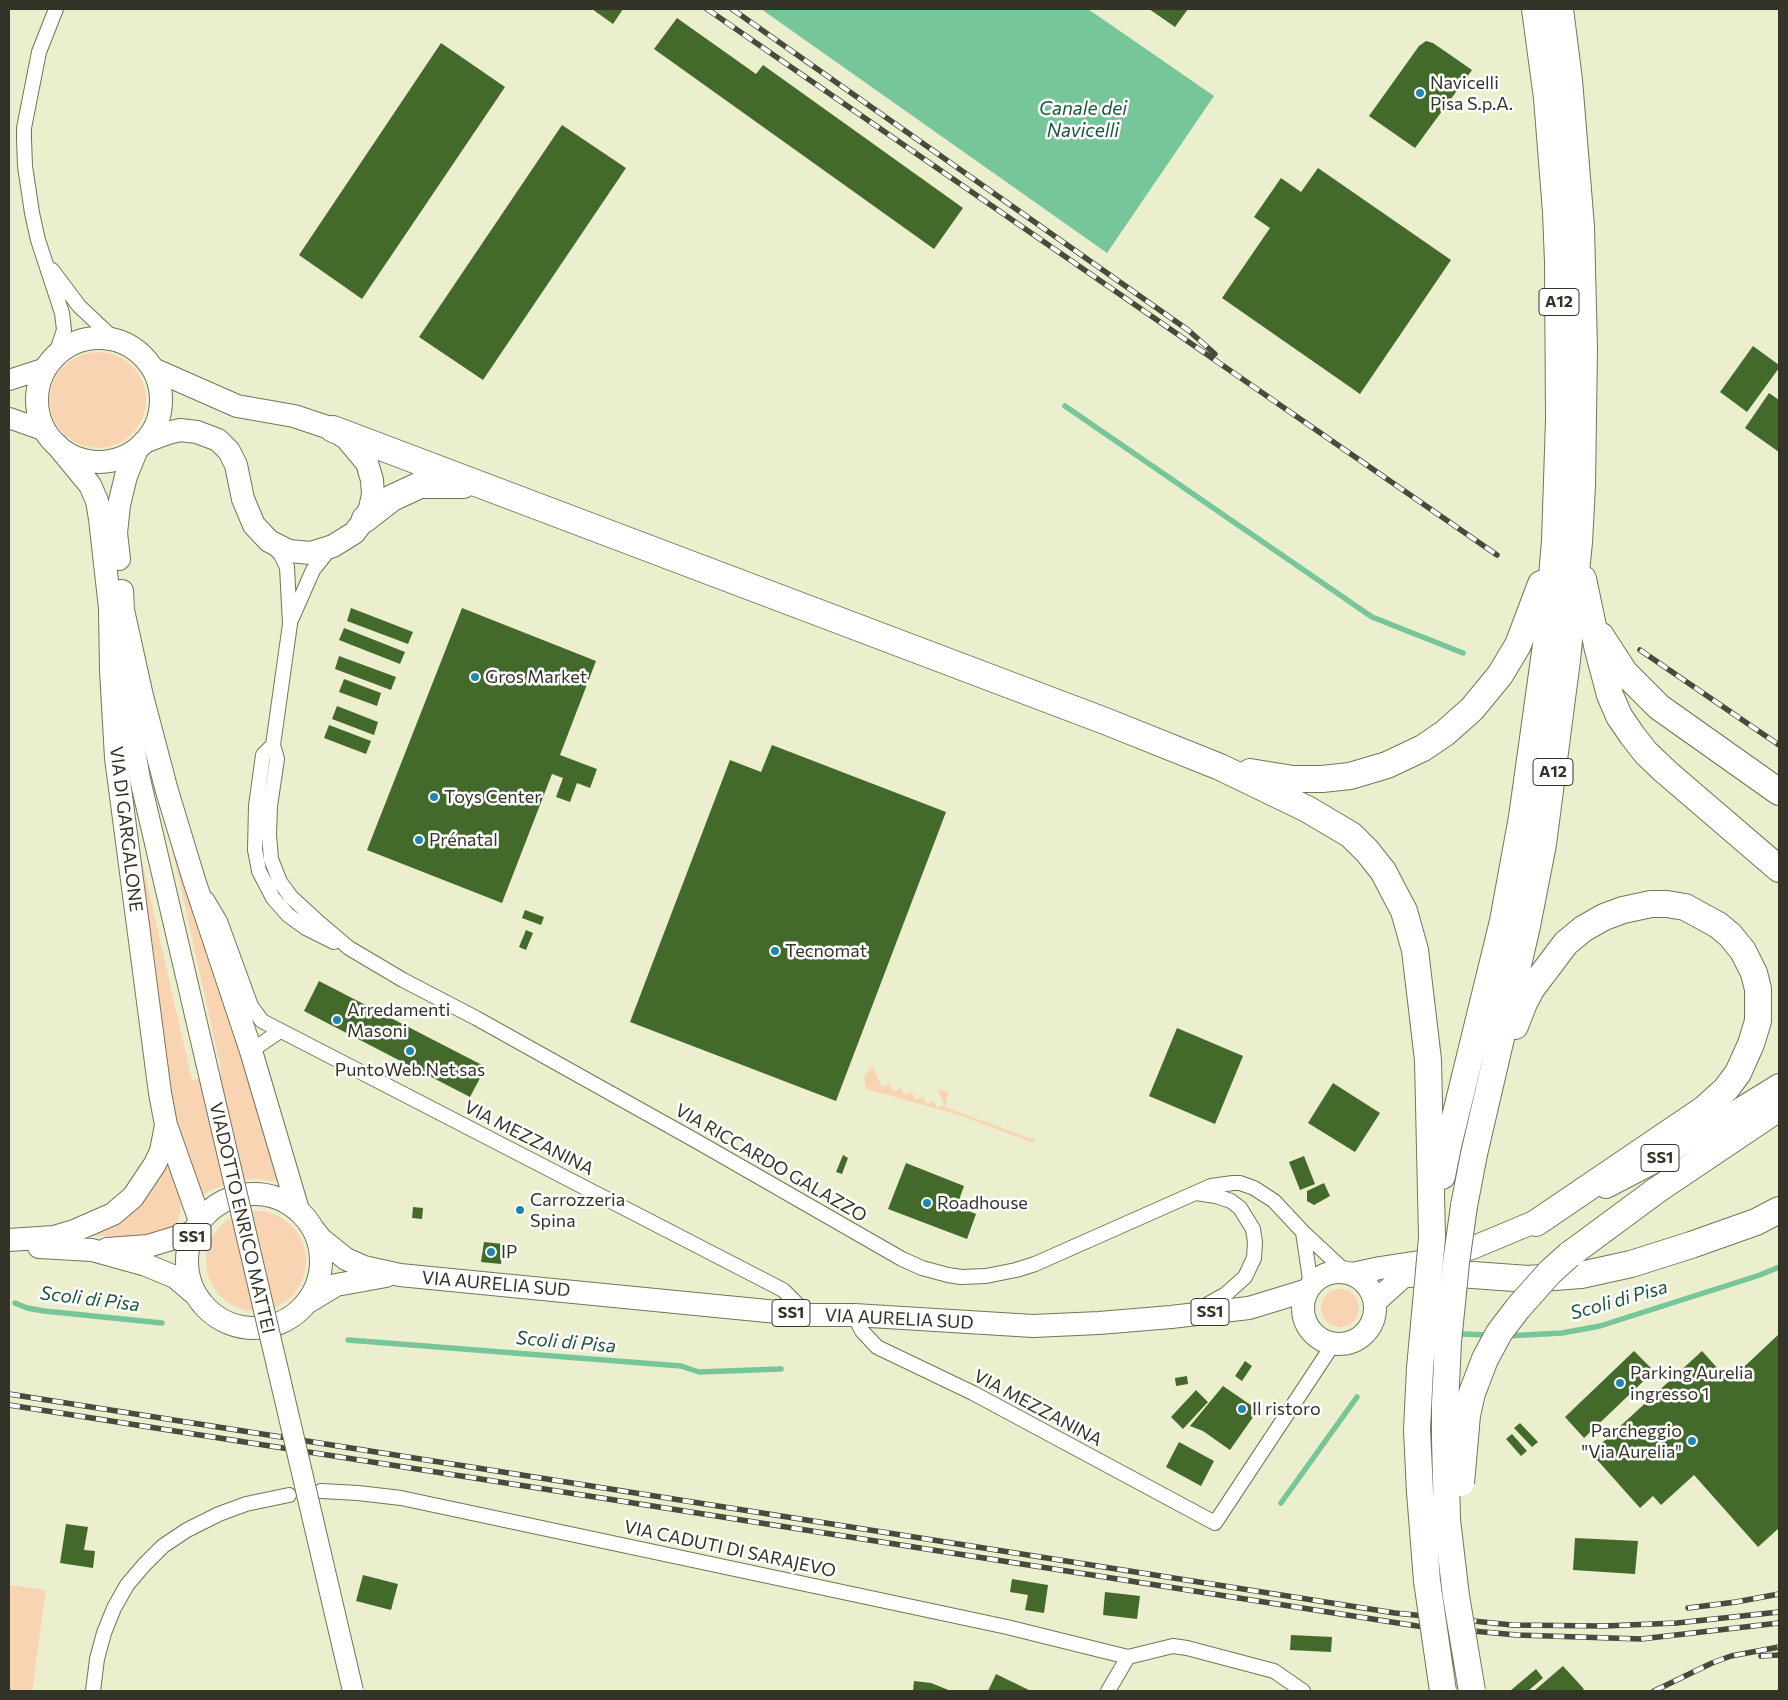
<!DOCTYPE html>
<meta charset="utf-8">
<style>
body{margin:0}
#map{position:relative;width:1788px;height:1700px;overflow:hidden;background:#ecefcd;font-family:Commissioner,sans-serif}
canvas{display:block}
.frame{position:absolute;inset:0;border:10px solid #333427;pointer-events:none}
</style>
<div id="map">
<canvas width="1788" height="1700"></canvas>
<div class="frame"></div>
</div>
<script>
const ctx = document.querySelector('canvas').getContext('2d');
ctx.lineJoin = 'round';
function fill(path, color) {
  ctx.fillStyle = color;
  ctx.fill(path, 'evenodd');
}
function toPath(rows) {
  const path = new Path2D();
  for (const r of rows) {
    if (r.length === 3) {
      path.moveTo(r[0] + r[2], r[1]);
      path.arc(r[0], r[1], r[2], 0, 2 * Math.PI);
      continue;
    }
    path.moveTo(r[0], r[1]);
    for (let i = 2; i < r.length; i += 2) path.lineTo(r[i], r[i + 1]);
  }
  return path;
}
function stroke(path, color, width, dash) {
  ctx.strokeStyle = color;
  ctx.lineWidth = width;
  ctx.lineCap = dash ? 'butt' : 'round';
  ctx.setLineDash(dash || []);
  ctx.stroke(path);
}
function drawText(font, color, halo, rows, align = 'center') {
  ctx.font = font + ' Commissioner,sans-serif';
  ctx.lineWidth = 5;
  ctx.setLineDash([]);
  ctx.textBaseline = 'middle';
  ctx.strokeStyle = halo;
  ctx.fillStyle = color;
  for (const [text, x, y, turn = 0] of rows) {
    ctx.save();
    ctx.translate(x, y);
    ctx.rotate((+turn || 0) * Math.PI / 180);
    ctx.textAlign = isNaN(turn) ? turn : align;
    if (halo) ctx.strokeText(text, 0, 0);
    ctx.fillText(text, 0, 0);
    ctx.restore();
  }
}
fill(toPath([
 [98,400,48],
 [159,789,282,1182,254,1179,240,1180,213,1189,199,1197,176,1129,127,795,192,1080,222,1074],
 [873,1067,882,1087,890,1084,893,1091,901,1088,904,1095,912,1092,915,1100,923,1097,926,1104,934,1101,937,1108,944,1105,938,1089,949,1093,945,1107,1032,1139,1035,1140,1034,1143,956,1114,866,1089,864,1078,866,1073],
 [167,1160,182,1200,179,1219,172,1228,150,1236,128,1237,83,1235],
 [256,1261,50],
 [1340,1308,19],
 [9,1585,46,1590,32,1691,9,1691]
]), '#f9d4b2');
fill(toPath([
 [761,9,1088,9,1214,96,1107,253]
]), '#76c69a');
stroke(toPath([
 [1065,406,1372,617,1463,653],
 [15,1303,27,1308,44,1311,162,1323],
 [1462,1334,1490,1335],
 [1506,1336,1562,1333,1600,1326,1760,1275,1779,1267],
 [348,1340,681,1366,699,1372,781,1369],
 [1281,1503,1357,1397]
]), '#76c69a', 5.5);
fill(toPath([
 [592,9,623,9,613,24],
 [1149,9,1188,9,1175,27],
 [677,18,756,74,763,65,963,208,934,249,654,49],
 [1426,41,1433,43,1472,70,1415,148,1369,116,1419,46],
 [441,43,505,87,362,299,299,255],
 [562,125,626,168,483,380,419,337],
 [1318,168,1451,260,1360,394,1222,298,1270,228,1254,217,1281,178,1301,192],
 [1753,346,1779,365,1779,368,1747,412,1720,392],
 [1769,393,1779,400,1779,452,1745,428],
 [351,608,413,632,408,644,347,621],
 [462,608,596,661,560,755,597,769,590,788,577,783,570,802,556,797,563,778,552,774,502,903,367,850],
 [344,628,405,652,400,664,339,640],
 [339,656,396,677,391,690,335,669],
 [344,679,381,693,377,706,339,692],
 [337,706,378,722,374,735,332,719],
 [329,725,371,741,366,754,324,738],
 [772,745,946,812,836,1101,630,1022,730,760,761,772],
 [525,910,544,917,541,925,522,918],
 [526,930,533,933,526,950,519,947],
 [319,981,486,1067,470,1097,304,1011],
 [1177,1028,1243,1056,1215,1124,1149,1096],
 [1333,1083,1380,1113,1355,1152,1308,1123],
 [843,1155,848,1158,842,1174,836,1172],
 [1304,1156,1315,1184,1300,1190,1289,1162],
 [906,1163,964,1186,960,1197,966,1210,976,1214,967,1239,888,1209],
 [1324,1183,1330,1196,1314,1205,1307,1201,1307,1191],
 [413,1207,423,1208,422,1219,412,1218],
 [484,1242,503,1244,501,1264,481,1262],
 [1779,1334,1779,1528,1758,1547,1694,1475,1661,1505,1653,1496,1640,1508,1591,1453,1702,1351,1729,1381],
 [1634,1351,1654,1371,1584,1438,1565,1417],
 [1245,1361,1252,1366,1242,1381,1235,1376],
 [1187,1376,1188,1384,1176,1386,1175,1378],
 [1223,1386,1258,1410,1230,1450,1203,1431,1190,1426],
 [1196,1390,1208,1402,1183,1429,1171,1417],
 [1520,1423,1538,1442,1532,1447,1514,1428],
 [1512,1434,1527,1451,1521,1456,1506,1439],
 [1179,1442,1214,1461,1201,1486,1166,1467],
 [66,1524,88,1527,84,1550,95,1551,93,1568,60,1563],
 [1575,1538,1638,1541,1635,1574,1573,1570],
 [363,1575,398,1584,391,1610,356,1601],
 [1012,1579,1048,1585,1044,1613,1025,1610,1028,1595,1010,1592],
 [1105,1592,1140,1596,1137,1619,1103,1615],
 [1291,1635,1332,1637,1331,1652,1290,1650],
 [1563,1666,1584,1689,1581,1691,1534,1691],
 [1536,1669,1543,1678,1528,1691,1510,1691],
 [996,1674,1031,1691,988,1691],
 [914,1681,931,1683,951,1691,913,1691]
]), '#436a2b');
const street = toPath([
 [52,270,79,306,115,340],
 [55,357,64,330,62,313,38,240,32,213,25,166,24,139,24,128,39,52,56,9],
 [274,547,281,555,287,567,290,624,273,745,277,759,270,806,269,835,271,859,280,882,291,897,316,920,349,948,403,980,476,1018,698,1142,902,1259,922,1268,948,1275,961,1277,986,1276,1016,1270,1035,1264,1211,1186,1233,1183,1240,1183,1254,1188,1274,1201,1303,1232,1347,1273],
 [292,618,313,570,329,550],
 [273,745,263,755,256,806,255,850,259,871,273,898,288,915,306,928,334,942],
 [207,899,220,921,251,1006,262,1021,783,1290,808,1315],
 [251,1051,280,1031],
 [1196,1193,1216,1196,1231,1201,1240,1208,1253,1229,1255,1242,1254,1258,1245,1277,1226,1294,1199,1309],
 [1303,1232,1311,1286],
 [854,1315,862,1331,877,1347,973,1393,1215,1523,1334,1343],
 [321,1491,358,1493,401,1498,1007,1627,1128,1657,1173,1646,1187,1648,1274,1671,1303,1691],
 [93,1691,97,1659,104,1633,114,1608,127,1585,144,1565,163,1546,187,1530,219,1514,246,1504,289,1495],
 [1108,1691,1128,1657]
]);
const secondary = toPath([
 [9,380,46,368],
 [9,418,46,431],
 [119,659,140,779,206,1062]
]);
const primary = toPath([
 [99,400,62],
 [144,442,168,433,180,430,197,432,218,440,229,451,236,465,243,499,254,525,269,541,289,551,311,553,333,546,354,533,365,519,370,508,373,495,372,480,367,463,347,439,333,429,294,416,237,406,153,369],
 [57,445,90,485,97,501,100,519,110,608,111,670,116,758,160,1093,166,1125,200,1221],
 [119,559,116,533,119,505,126,476,137,449],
 [122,591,123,610,142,696,167,791,194,880,251,1051,298,1210],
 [1606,1187,1654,1162,1779,1085],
 [254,1261,67],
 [313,1229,321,1239,346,1259,364,1267,400,1275,808,1315,854,1315,1033,1326,1099,1323,1171,1317,1249,1308,1308,1290],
 [9,1240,54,1237,74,1231,113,1214,133,1197,155,1164,161,1151,166,1125],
 [39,1247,92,1250,146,1265,175,1277,196,1295],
 [107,1249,148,1246,194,1232],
 [1339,1308,36],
 [1352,1274,1380,1268,1419,1262,1472,1248,1551,1215],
 [308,1302,336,1285,386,1276],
 [1375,1302,1419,1262]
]);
const highway = toPath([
 [333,429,1105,721,1220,767,1307,809,1351,835,1367,851,1383,871,1404,911,1415,950,1428,1060,1432,1238],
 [365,519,392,498,420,485,463,485],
 [1583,579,1598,650,1610,695,1619,716,1632,735,1646,753,1666,772,1779,869],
 [1601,636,1625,673,1659,707,1779,792],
 [1250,772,1293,779,1322,779,1350,776,1387,765,1423,748,1445,733,1472,709,1500,675,1518,645,1541,584],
 [1515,1026,1524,1003,1532,988,1566,943,1583,929,1604,917,1623,910,1651,904,1667,904,1685,907,1718,925,1730,935,1743,951,1754,973,1758,989,1758,1021,1751,1044,1738,1073,1726,1089,1704,1109,1536,1223],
 [1442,1176,1448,1146,1503,921,1522,817,1546,645,1555,541,1559,420,1558,262,1556,212,1547,98,1535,9],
 [1464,1206,1474,1154,1527,926,1543,844,1567,660,1579,542,1582,486,1584,349,1581,227,1569,80,1560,9],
 [1569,1255,1657,1190,1779,1108],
 [1406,1274,1445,1273,1528,1279,1581,1275,1631,1264,1691,1245,1756,1222,1779,1210]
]);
stroke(street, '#737557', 16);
stroke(secondary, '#737557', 22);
stroke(primary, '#737557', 24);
stroke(highway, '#737557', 28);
stroke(street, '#fff', 14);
stroke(secondary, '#fff', 20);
stroke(primary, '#fff', 22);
stroke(highway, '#fff', 26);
const rail = toPath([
 [707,9,1497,555],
 [732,9,1188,330,1215,354],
 [1640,650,1779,745],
 [9,1394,1395,1613,1512,1625,1604,1626,1677,1623,1779,1612],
 [9,1405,1417,1626,1517,1635,1641,1639,1779,1623],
 [1688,1608,1736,1602,1779,1594],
 [1761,1656,1779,1655],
 [1654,1691,1712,1663,1731,1656,1779,1647]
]);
stroke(rail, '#494a3a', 5.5);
stroke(rail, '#fff', 4, [11]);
const secondaryBridge = toPath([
 [206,1062,353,1691]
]);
const highwayBridge = toPath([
 [1464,1206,1456,1263,1448,1342,1445,1404,1445,1438,1447,1520,1456,1596,1472,1691],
 [1432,1238,1420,1368,1417,1430,1420,1492,1427,1581,1443,1691],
 [1461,1483,1467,1415,1472,1393,1485,1359,1499,1333,1518,1308,1550,1272,1569,1255]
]);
stroke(secondaryBridge, '#737557', 22, []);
stroke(highwayBridge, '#737557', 28, []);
stroke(secondaryBridge, '#fff', 20);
stroke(highwayBridge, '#fff', 26);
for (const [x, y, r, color] of [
 [1420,93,5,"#1e86af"],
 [475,677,5,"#1e86af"],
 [434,797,5,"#1e86af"],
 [419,840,5,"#1e86af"],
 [775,951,5,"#1e86af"],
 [337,1020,5,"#1e86af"],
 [410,1051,5,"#1e86af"],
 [927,1203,5,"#1e86af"],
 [520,1210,5,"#1e86af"],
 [491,1252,5,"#1e86af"],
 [1620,1383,5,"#1e86af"],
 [1242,1409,5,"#1e86af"],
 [1692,1441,5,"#1e86af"]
]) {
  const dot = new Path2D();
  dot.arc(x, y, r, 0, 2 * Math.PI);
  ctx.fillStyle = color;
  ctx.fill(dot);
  stroke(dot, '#fff', 2);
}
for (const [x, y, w] of [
 [1559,302,40],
 [1553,772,40],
 [1660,1158,38],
 [192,1237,38],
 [1210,1312,38],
 [791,1313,38]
]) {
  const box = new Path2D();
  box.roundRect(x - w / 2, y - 13.5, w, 27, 4);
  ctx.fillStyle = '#fff';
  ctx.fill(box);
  stroke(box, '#333427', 1);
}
drawText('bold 16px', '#333427', null, [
 ["A12",1559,302],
 ["A12",1553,772],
 ["SS1",1660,1158],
 ["SS1",192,1237],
 ["SS1",1210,1312],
 ["SS1",791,1313]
]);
drawText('18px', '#333427', '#fff', [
 ["Navicelli",1430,83],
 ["Pisa S.p.A.",1430,104],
 ["Gros Market",485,677],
 ["Toys Center",444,797],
 ["Prénatal",429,840],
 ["Tecnomat",785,951],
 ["Arredamenti",347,1010],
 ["Masoni",347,1031],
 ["PuntoWeb.Net sas",410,1070,"center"],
 ["Carrozzeria",530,1200],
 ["Spina",530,1221],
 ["Roadhouse",937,1203],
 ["IP",501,1252],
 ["Parking Aurelia",1630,1373],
 ["ingresso 1",1630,1394],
 ["Il ristoro",1252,1409],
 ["Parcheggio",1682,1431,"right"],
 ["\"Via Aurelia\"",1682,1452,"right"]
], 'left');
drawText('18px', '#333427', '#fff', [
 ["VIA DI GARGALONE",126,829,83],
 ["VIA MEZZANINA",529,1138,27],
 ["VIA RICCARDO GALAZZO",771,1163,30],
 ["VIADOTTO ENRICO MATTEI",242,1218,77],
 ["VIA AURELIA SUD",496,1284,5],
 ["VIA AURELIA SUD",899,1319,3],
 ["VIA MEZZANINA",1038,1408,28],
 ["VIA CADUTI DI SARAJEVO",730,1549,12]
]);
drawText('italic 19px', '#1a563a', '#fff', [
 ["Canale dei",1083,109],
 ["Navicelli",1083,131],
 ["Scoli di Pisa",90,1299,7],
 ["Scoli di Pisa",1619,1300,-16],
 ["Scoli di Pisa",566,1342,5]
]);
</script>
